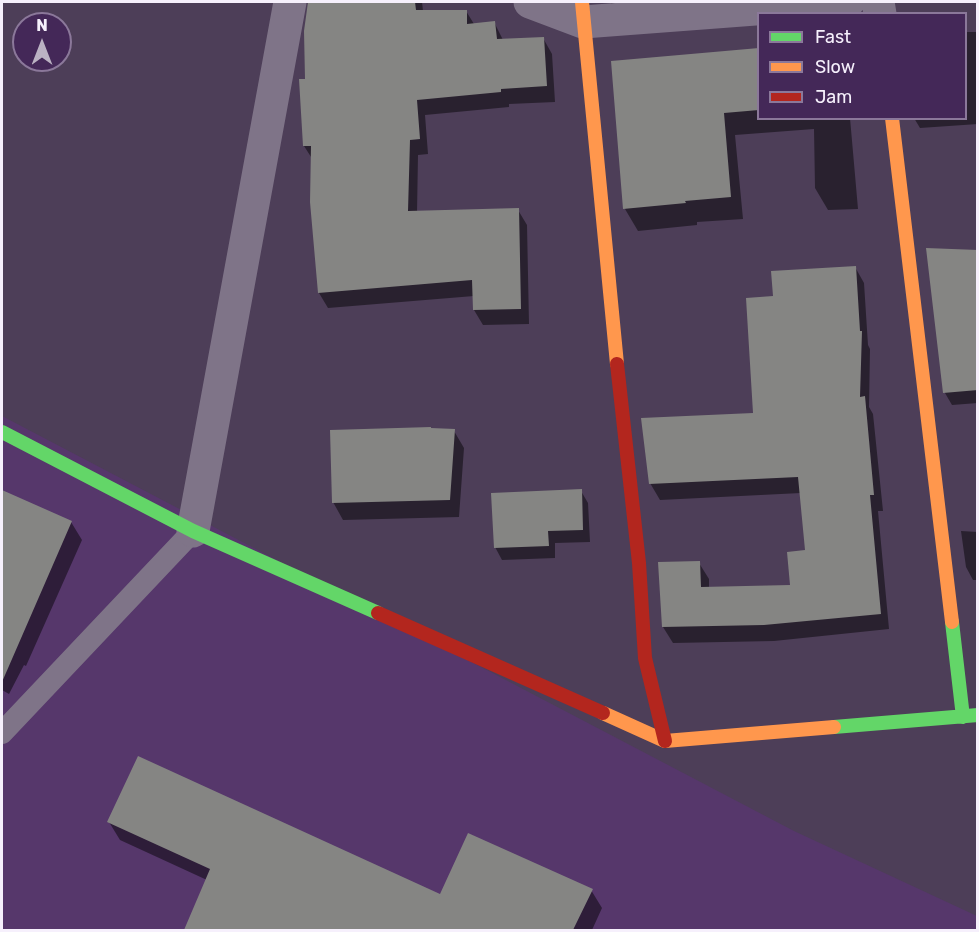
<!DOCTYPE html>
<style>
body{margin:0}
#map{position:relative;width:979px;height:932px;overflow:hidden;background:#4d3e58;font-family:Rubik,sans-serif}
canvas{display:block}
.frame{position:absolute;inset:0;border:3px solid #f6f0fc;pointer-events:none}
.legend{position:absolute;left:757px;top:12px;width:210px;height:108px;box-sizing:border-box;background:#442858;border:2px solid #8b789a;margin:0;padding:8px 10px;list-style:none;font-size:18px;color:#f6f0fc}
.legend li{display:flex;align-items:center;gap:12px;height:30px}
.legend b{width:30px;border:2px solid #8b789a}
.north{position:absolute;left:12px;top:12px;width:60px;height:60px;box-sizing:border-box;background:#442858;border:2px solid #8b789a;border-radius:50%;rotate:0deg;font-size:16px;font-weight:700;line-height:24px;text-align:center;color:#f6f0fc}
.north::after{content:'';display:block;margin:auto;width:21px;height:27px;background:#bbb2c3;clip-path:polygon(50% 0,100% 100%,50% 72%,0 100%)}
</style>
<div id="map">
<canvas width="979" height="932"></canvas>
<div class="frame"></div>
<ul class="legend">
<li><b style="height:8px;background:#63d668"></b>Fast</li>
<li><b style="height:8px;background:#ff974d"></b>Slow</li>
<li><b style="height:8px;background:#b3261e"></b>Jam</li>
</ul>
<div class="north">N</div>
</div>
<script>
const ctx = document.querySelector('canvas').getContext('2d');
ctx.lineJoin = 'round';
function fill(path, color) {
  ctx.fillStyle = color;
  ctx.fill(path, 'evenodd');
}
function toPath(rows) {
  const path = new Path2D();
  for (const r of rows) {
    path.moveTo(r[0], r[1]);
    for (let i = 2; i < r.length; i += 2) path.lineTo(r[i], r[i + 1]);
  }
  return path;
}
function stroke(path, color, width, dash) {
  ctx.strokeStyle = color;
  ctx.lineWidth = width;
  ctx.lineCap = dash ? 'butt' : 'round';
  ctx.setLineDash(dash || []);
  ctx.stroke(path);
}
fill(toPath([
 [2,416,794,831,977,916,977,930,2,930]
]), '#56376b');
fill(toPath([
 [310,2,422,2,423,11,466,11,474,24,494,22,503,40,543,38,552,54,555,102,509,104,509,107,425,115,428,154,418,155,417,213,518,210,527,225,529,324,483,325,474,310,474,296,328,308,319,293,313,160,304,146],
 [610,2,773,2,614,8],
 [966,32,978,32,978,124,920,128,914,118,966,118],
 [758,50,758,118,850,118,858,209,828,210,815,188,814,129,735,135,743,219,697,222,697,225,638,231,625,209],
 [978,251,978,403,952,405,945,393],
 [855,267,864,283,868,345,870,349,869,407,873,414,883,511,878,511,889,629,774,641,673,643,663,627,699,563,709,579,709,588,792,587,807,551,801,493,660,500,650,483,754,414,775,297],
 [454,431,464,448,459,517,343,520,333,502],
 [581,491,588,503,590,542,555,543,555,558,502,560,495,547],
 [2,492,71,522,82,540,26,666,24,665,9,694,2,690],
 [961,531,978,532,978,580,973,580,966,567],
 [109,822,441,896,591,890,602,908,592,930,186,930,207,880,120,840]
]), '#0007');
fill(toPath([
 [308,2,415,2,416,10,467,10,467,24,495,21,497,39,544,37,547,86,501,89,501,92,417,100,420,139,410,140,408,211,519,208,521,309,473,310,472,280,318,293,310,202,311,146,303,146,299,79,305,79,304,31],
 [759,48,759,110,724,113,731,197,685,201,686,203,623,209,611,61],
 [926,248,978,250,978,390,943,393],
 [856,266,860,331,862,331,860,397,865,396,874,495,870,495,881,614,764,625,662,627,658,562,700,561,701,587,790,585,787,552,805,550,798,477,649,484,641,418,753,413,746,298,773,296,771,271],
 [431,427,431,428,455,429,450,500,332,503,330,430],
 [582,489,583,530,548,531,549,546,494,548,491,493],
 [2,490,72,521,2,682],
 [138,756,440,894,468,833,593,889,573,930,184,930,210,869,107,822]
]), '#858583');
stroke(toPath([
 [2,733,193,531]
]), '#7f7488', 22);
stroke(toPath([
 [530,2,583,22,848,2],
 [878,2,880,14],
 [193,531,290,2]
]), '#7f7488', 33);
stroke(toPath([
 [2,432,193,531,378,613],
 [952,622,963,717],
 [834,727,978,715]
]), '#63d668', 14);
stroke(toPath([
 [582,2,617,364],
 [892,118,952,622],
 [603,713,665,741,834,727]
]), '#ff974d', 14);
stroke(toPath([
 [617,364,639,563,645,658,665,741],
 [378,613,603,713]
]), '#b3261e', 14);
</script>
